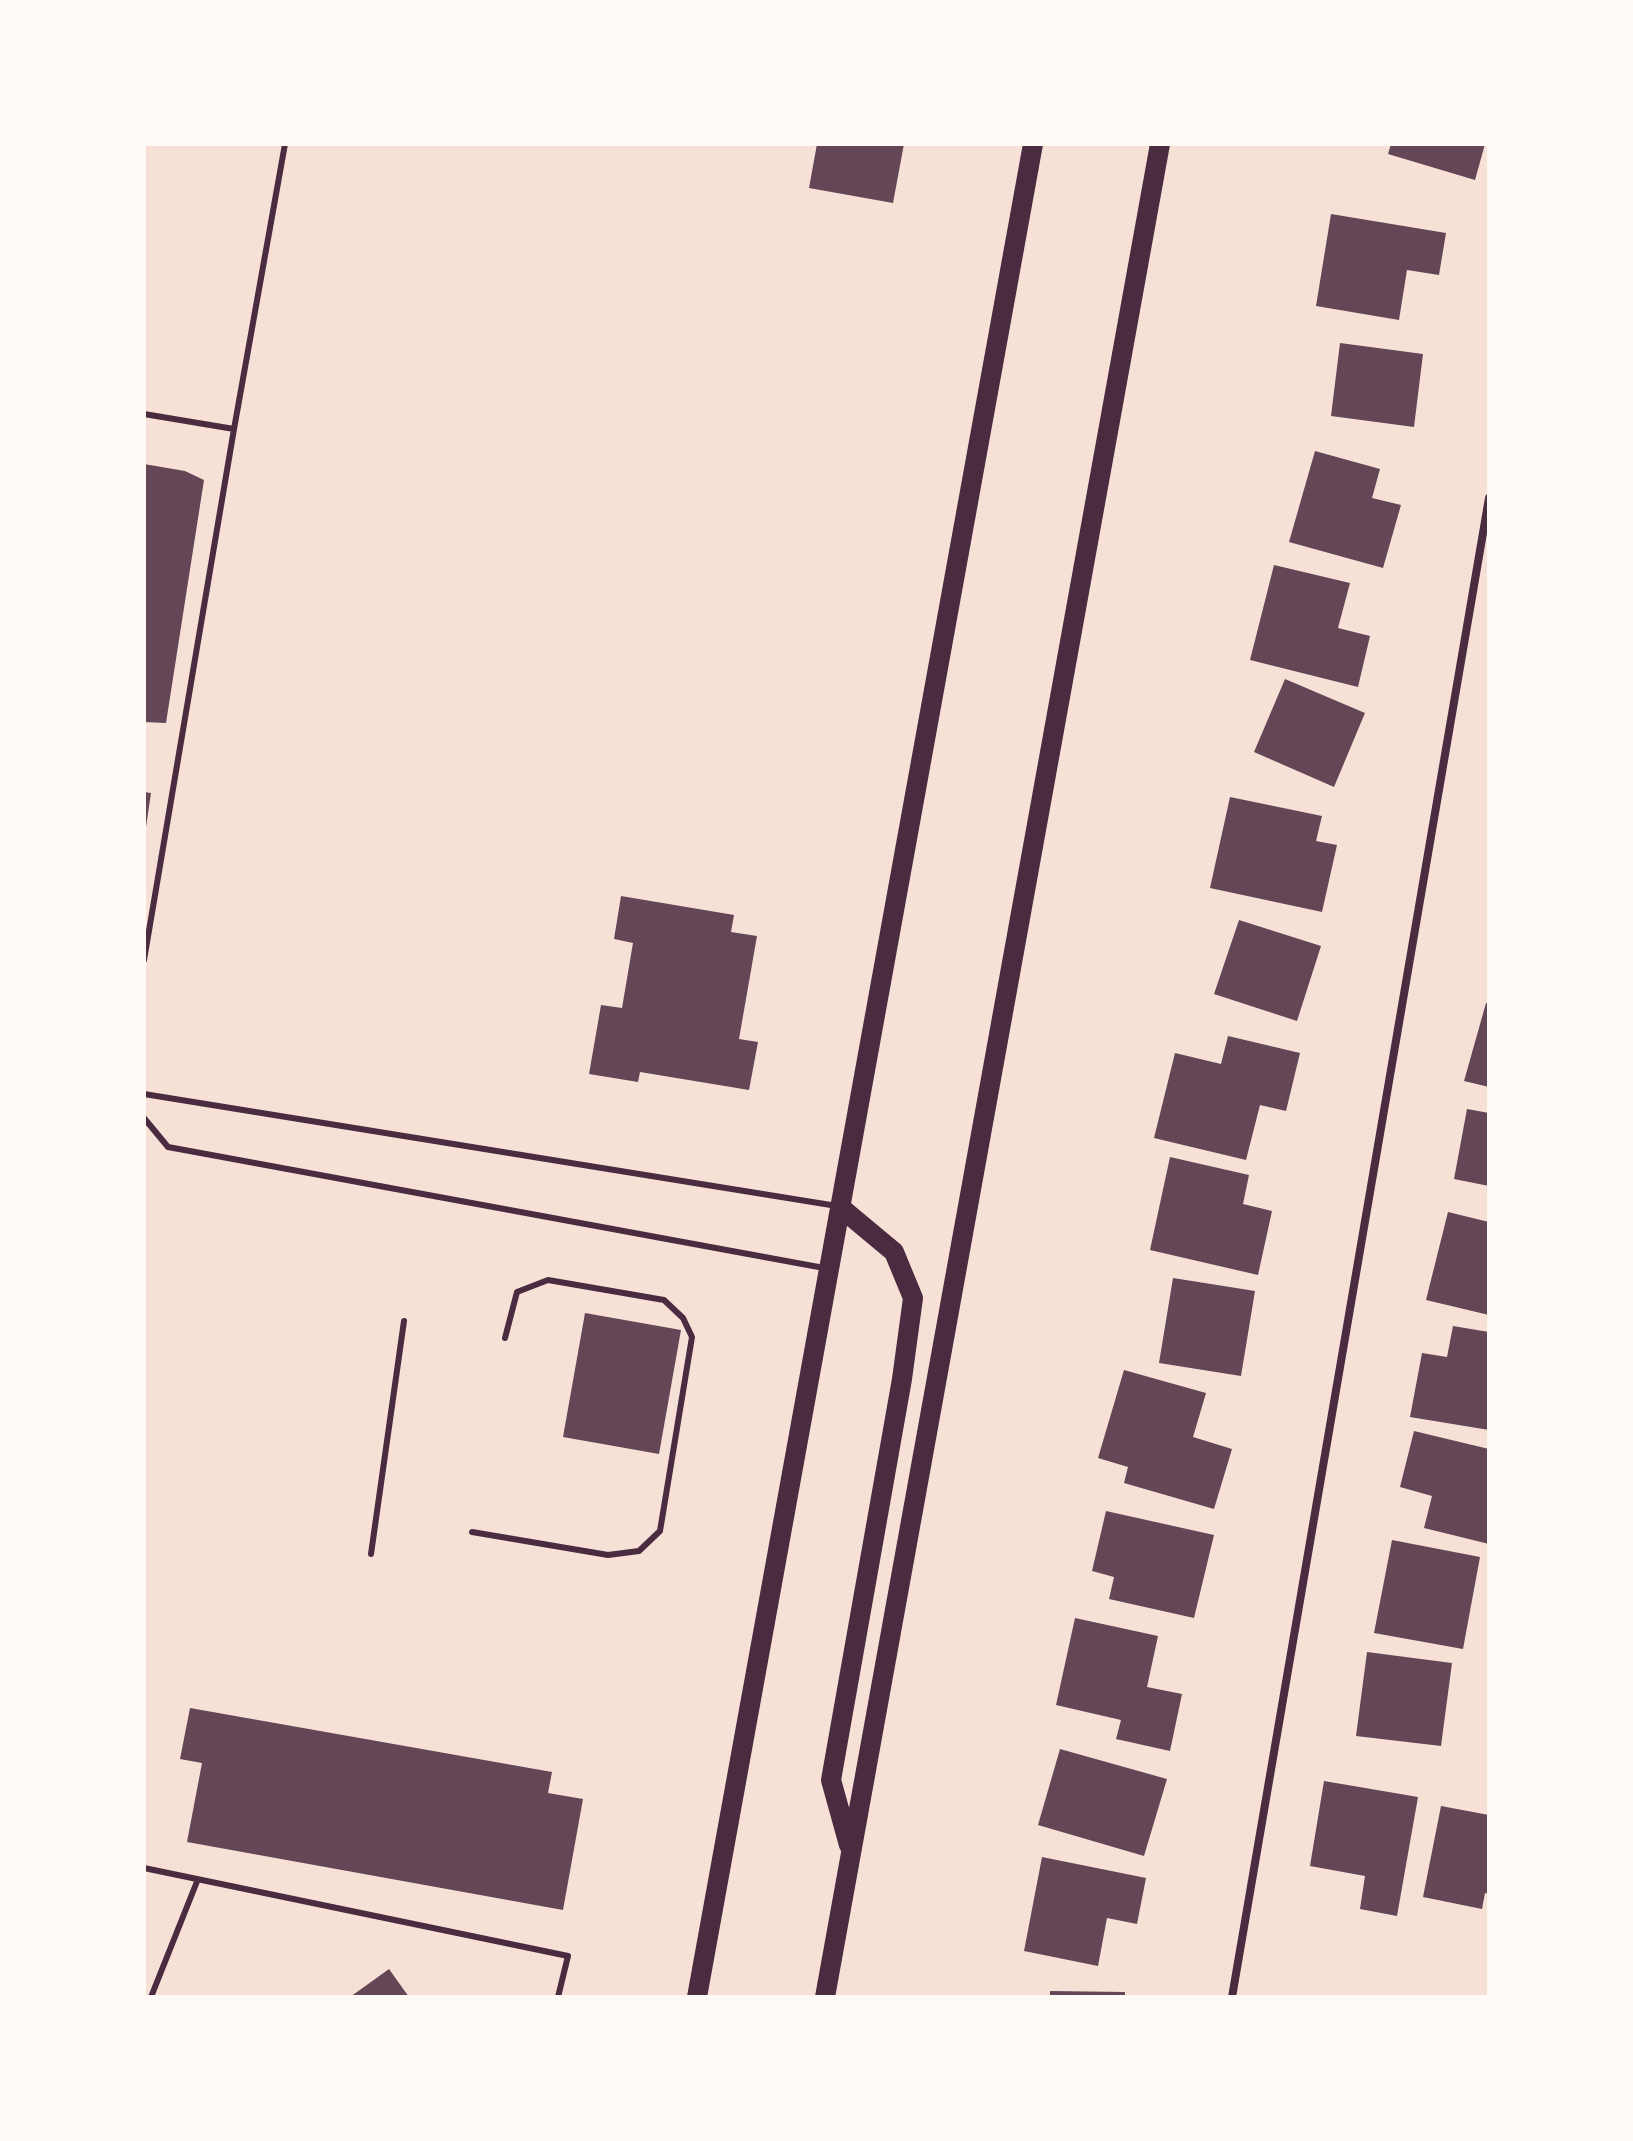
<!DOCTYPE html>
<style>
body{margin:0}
#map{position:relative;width:1633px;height:2141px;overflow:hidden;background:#f7e1d7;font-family:"Alegreya Sans",sans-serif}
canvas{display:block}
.frame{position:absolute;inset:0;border:146px solid #fffaf5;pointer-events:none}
</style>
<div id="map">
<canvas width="1633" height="2141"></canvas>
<div class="frame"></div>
</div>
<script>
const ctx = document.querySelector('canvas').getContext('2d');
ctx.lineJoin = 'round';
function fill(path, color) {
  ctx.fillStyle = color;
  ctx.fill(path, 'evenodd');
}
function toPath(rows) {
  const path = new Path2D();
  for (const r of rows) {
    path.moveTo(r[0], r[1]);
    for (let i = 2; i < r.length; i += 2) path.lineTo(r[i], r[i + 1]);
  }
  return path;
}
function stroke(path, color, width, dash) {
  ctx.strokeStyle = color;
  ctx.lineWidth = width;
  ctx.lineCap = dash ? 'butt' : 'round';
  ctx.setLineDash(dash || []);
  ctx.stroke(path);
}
fill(toPath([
 [817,144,904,144,893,203,809,188],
 [1391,144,1485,144,1475,180,1388,154],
 [1331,214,1446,233,1439,275,1407,270,1399,320,1316,306],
 [1340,343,1423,354,1414,427,1331,416],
 [1315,451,1380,469,1372,498,1401,505,1383,568,1289,542],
 [144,464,185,471,204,480,166,723,144,722],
 [1274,565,1350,583,1338,628,1370,636,1358,687,1250,660],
 [1285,679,1365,713,1334,787,1254,752],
 [144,792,151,793,146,827,144,827],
 [1230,797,1322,816,1316,841,1337,845,1322,912,1210,888],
 [621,896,734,915,731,932,757,936,739,1039,758,1042,749,1090,640,1072,638,1082,589,1074,601,1005,622,1008,633,943,614,939],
 [1239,920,1321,946,1297,1021,1214,994],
 [1486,1003,1489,1004,1489,1087,1464,1081],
 [1228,1036,1300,1053,1286,1111,1260,1105,1246,1160,1154,1138,1175,1053,1221,1064],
 [1467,1109,1489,1113,1489,1186,1454,1179],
 [1170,1157,1249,1175,1243,1204,1272,1211,1258,1275,1150,1250],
 [1448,1212,1489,1222,1489,1315,1426,1300],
 [1173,1278,1255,1291,1241,1376,1159,1363],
 [585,1313,681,1330,659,1454,563,1437],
 [1453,1326,1489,1332,1489,1430,1410,1417,1422,1353,1447,1357],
 [1124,1370,1206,1393,1193,1437,1232,1449,1214,1509,1124,1483,1128,1467,1098,1458],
 [1414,1431,1489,1449,1489,1544,1424,1528,1432,1496,1400,1487],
 [1106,1511,1214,1535,1194,1618,1109,1599,1114,1577,1092,1571],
 [1392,1540,1480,1557,1463,1649,1374,1633],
 [1075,1618,1158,1636,1147,1687,1182,1694,1170,1751,1116,1739,1121,1720,1056,1705],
 [1367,1652,1452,1663,1441,1746,1356,1736],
 [190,1708,552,1772,548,1793,583,1799,563,1910,187,1842,202,1763,180,1759],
 [1060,1749,1167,1779,1144,1856,1038,1825],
 [1324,1781,1418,1797,1397,1916,1360,1909,1365,1876,1310,1866],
 [1441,1806,1489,1815,1489,1894,1485,1893,1482,1909,1423,1897],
 [1042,1857,1146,1878,1137,1924,1107,1918,1098,1966,1024,1951],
 [389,1969,409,1997,350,1997],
 [1050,1991,1125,1992,1125,1997,1050,1997]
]), '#644757');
stroke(toPath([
 [144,414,234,429],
 [144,960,234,429,285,144],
 [144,1094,837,1206],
 [144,1118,168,1147,824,1268],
 [472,1532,608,1555,639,1551,660,1531,692,1337,683,1318,664,1300,548,1280,517,1292,505,1338],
 [371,1554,404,1321],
 [144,1868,568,1956,558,1997],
 [151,1997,198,1879]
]), '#4a2c40', 6);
stroke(toPath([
 [1232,1997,1489,498]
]), '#4a2c40', 8);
stroke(toPath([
 [840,1207,894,1252,913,1298,902,1379,831,1780,849,1845],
 [697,1997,1033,144],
 [825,1997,1160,144]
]), '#4a2c40', 20);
</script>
